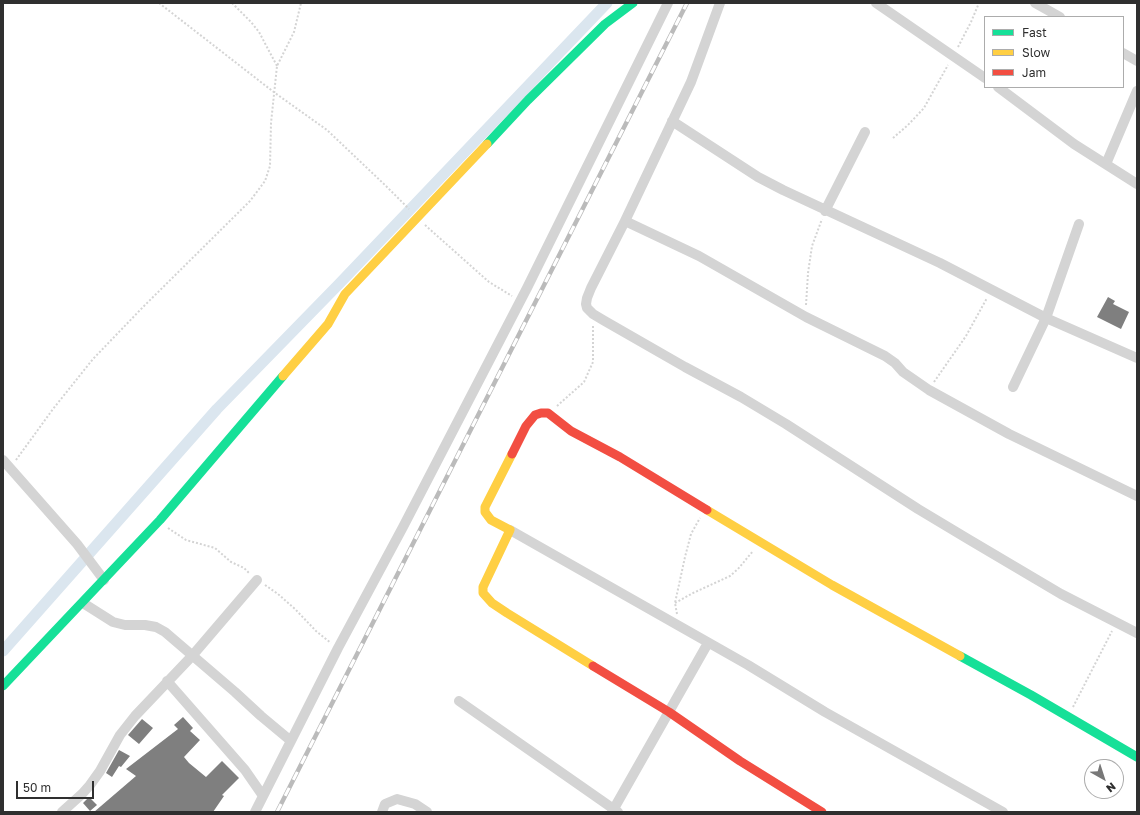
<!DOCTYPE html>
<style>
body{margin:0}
#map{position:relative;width:1140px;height:815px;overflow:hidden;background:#fff;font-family:"Golos Text",sans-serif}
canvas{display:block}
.frame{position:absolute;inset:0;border:4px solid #2f2f2f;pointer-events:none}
.legend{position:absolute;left:984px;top:16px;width:140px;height:72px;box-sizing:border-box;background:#fff;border:1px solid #acacac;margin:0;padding:5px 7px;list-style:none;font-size:12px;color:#2f2f2f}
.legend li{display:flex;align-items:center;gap:8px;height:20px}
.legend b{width:20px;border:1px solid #acacac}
.north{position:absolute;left:1084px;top:759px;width:40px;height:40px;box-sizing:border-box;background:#fff;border:1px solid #acacac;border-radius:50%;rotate:141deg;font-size:11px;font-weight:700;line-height:16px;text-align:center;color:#2f2f2f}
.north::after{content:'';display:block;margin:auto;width:14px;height:18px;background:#787878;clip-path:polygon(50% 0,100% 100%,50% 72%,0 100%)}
.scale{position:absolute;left:16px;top:781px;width:78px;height:18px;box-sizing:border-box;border:2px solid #2f2f2f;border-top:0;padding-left:5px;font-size:12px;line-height:14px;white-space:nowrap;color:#2f2f2f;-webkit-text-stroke:3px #fff;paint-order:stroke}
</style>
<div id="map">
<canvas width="1140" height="815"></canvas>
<div class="frame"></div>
<ul class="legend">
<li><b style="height:5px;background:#16e098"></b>Fast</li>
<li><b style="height:5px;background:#ffcf43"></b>Slow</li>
<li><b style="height:5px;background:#f24e42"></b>Jam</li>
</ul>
<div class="north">N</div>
<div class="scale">50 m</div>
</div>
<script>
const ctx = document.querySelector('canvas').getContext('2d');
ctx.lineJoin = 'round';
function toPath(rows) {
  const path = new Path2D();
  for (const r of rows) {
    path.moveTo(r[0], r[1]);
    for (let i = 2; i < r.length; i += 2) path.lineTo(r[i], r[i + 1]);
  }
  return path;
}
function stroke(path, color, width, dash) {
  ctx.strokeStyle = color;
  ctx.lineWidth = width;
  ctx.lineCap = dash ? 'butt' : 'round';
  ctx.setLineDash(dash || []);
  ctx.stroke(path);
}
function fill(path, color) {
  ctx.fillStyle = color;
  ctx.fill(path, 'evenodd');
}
stroke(toPath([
 [3,651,217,409,339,284,607,3]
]), '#dbe6ef', 11);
fill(toPath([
 [1108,297,1115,301,1113,304,1129,312,1121,329,1097,317],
 [183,717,193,728,190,731,200,740,184,757,189,763,206,777,222,761,239,778,222,795,224,796,213,812,94,812,136,776,126,769,178,729,174,725],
 [142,719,153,728,139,744,128,735],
 [119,750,130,756,121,767,119,766,112,777,106,773],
 [89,797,97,805,90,811,83,803]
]), '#7f7f7f');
stroke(toPath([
 [159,3,275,93,327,130,386,186,409,209],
 [232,3,251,22,259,32,277,66],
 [958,47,971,22,979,3],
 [893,138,908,125,924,108,948,65],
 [425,225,489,282,512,296],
 [806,305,808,273,812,246,822,219],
 [934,382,966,336,987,298],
 [557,406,584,382,593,362,593,326],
 [16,460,53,409,93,359,143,307,250,201,265,181,270,166,271,123,277,66,294,32,301,3],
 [168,528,186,540,215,548,231,562,244,568,250,574],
 [265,585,278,594,295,609,316,631,331,643],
 [675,603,693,593,730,576,738,569,753,551],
 [677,614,675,603,685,557,691,534,700,518],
 [1073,707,1112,631]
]), '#d4d4d4', 2, [2, 2]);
stroke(toPath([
 [720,3,691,82,625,221,591,288,587,298,586,304,587,308,593,314,603,320,685,367,741,397,786,424,918,509,968,539,1061,594,1137,633],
 [876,3,985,78],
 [1035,3,1060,17],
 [1123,53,1137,61],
 [998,87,1074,144,1137,184],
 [672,121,758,177,783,190,940,263,1046,318,1137,358],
 [1106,164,1137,91],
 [825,211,865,132],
 [625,221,699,256,806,317,885,356,895,363,903,372,929,390,1009,434,1137,496],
 [1013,387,1046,318,1079,224],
 [3,460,77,544,104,580],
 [510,530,748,665,825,712,1003,812],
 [83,603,113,622,125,625,145,625,156,627,165,632,235,692,261,716,291,741],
 [167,681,245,770,263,796],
 [459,701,618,812],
 [62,812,82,794,90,785,100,771,120,735,135,716,192,656,257,580],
 [255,812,338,648,403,527,527,288,668,3],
 [382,812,385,804,397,799,415,804,427,812],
 [612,812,708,643]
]), '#d4d4d4', 10);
stroke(toPath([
 [487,144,528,100,605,24,633,3],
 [960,656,1031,695,1137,757],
 [3,686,160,520,283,376]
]), '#16e098', 9);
stroke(toPath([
 [283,376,328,324,345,294,487,144],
 [512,454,485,507,485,512,491,520,510,530,483,587,483,593,492,603,507,613,593,666],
 [707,510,832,585,960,656]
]), '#ffcf43', 9);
stroke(toPath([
 [512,454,526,426,535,415,541,413,548,413,571,431,620,457,707,510],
 [593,666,669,712,740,761,822,812]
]), '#f24e42', 9);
const rail = toPath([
 [277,812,687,3]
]);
stroke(rail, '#bbb', 4.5);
stroke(rail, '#fff', 3, [9]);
</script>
